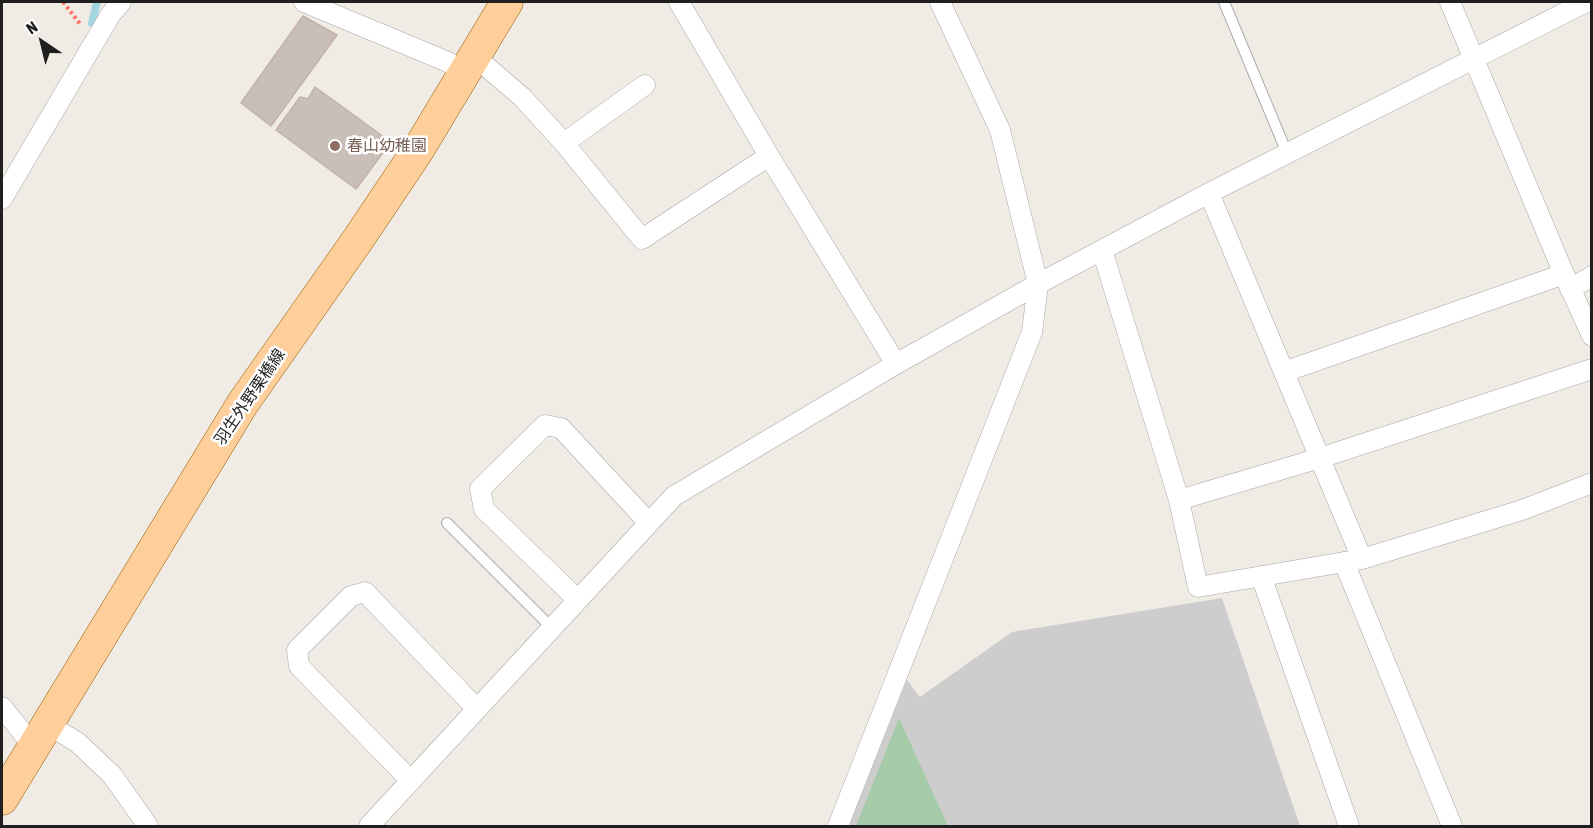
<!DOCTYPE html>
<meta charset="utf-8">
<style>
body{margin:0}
#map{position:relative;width:1593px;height:828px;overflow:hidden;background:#f0ece5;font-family:"Asap Condensed",sans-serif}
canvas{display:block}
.frame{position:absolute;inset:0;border:3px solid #1f1f1f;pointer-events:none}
.north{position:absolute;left:12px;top:12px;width:60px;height:60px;-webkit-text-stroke:4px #fff;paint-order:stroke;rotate:325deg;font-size:16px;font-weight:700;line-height:24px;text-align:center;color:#1f1f1f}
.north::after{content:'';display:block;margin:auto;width:21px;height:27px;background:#1f1f1f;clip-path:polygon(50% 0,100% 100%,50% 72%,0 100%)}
</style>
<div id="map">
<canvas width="1593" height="828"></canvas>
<div class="frame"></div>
<div class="north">N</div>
</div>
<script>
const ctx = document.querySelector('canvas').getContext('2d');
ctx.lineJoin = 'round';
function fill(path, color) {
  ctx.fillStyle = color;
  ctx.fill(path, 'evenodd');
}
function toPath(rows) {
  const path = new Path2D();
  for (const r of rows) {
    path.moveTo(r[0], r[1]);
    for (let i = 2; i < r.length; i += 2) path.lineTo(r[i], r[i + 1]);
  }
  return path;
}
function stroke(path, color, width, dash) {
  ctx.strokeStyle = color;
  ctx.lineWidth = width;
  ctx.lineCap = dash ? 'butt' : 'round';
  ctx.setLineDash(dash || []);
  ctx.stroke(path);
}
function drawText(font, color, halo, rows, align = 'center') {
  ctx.font = font + ' "Asap Condensed","Noto Sans JP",sans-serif';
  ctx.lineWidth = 5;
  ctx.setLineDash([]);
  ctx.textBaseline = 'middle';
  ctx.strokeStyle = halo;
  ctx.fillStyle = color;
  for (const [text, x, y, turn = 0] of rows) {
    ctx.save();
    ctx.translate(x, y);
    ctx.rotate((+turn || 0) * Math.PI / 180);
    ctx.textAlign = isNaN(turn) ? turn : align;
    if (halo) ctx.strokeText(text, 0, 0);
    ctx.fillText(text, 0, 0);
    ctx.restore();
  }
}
fill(toPath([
 [1222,598,1300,826,849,826,907,680,920,697,1012,632]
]), '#cdcdcd');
fill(toPath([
 [899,718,948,826,856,826]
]), '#a5cba9');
stroke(toPath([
 [92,23,97,2]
]), '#a3d6e0', 8);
const building = toPath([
 [303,16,337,35,271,126,241,103,303,16],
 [315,87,391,142,356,189,276,130,300,97,308,99,315,87]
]);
fill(building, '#c9beb8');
stroke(building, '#c3b2a6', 1.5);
const lane = toPath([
 [1224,2,1287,153],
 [447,523,552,628]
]);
const street = toPath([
 [304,2,448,62,464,73],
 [1450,2,1564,274,1592,336],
 [474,56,522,97,564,143,642,239,769,156,679,2],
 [564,143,645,85],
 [769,156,896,364],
 [1209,193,1362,559,1522,510,1592,483],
 [2,199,111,14,121,2],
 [1102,250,1179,500],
 [1570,289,1592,276],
 [1284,372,1564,274],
 [1362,559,1198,587,1179,500,1320,458,1592,369],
 [1344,562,1452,826],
 [1261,576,1349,826],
 [578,600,484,509,480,489,545,425,561,428,649,523],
 [2,707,26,737,35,745],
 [47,724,77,742,112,775,148,826],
 [411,781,299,666,297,650,351,596,365,592,477,709],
 [369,826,674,496,896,364,1038,284,1209,193,1586,2],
 [838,826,1032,332,1038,284,1000,130,940,2]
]);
const primary = toPath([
 [2,799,243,403,359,238,418,150,507,2]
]);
stroke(lane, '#a6a6a6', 12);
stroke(street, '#a6a6a6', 21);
stroke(primary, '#9a6000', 33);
stroke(toPath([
 [63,2,81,25]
]), '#ff7067', 4, [3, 3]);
stroke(lane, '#fff', 10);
stroke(street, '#fff', 20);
stroke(primary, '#ffcf9b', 32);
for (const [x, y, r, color] of [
 [335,146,6,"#8d6e63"]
]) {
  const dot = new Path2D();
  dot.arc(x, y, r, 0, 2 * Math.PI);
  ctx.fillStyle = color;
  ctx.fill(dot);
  stroke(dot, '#fff', 2);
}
drawText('16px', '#785e54', '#fff', [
 ["春山幼稚園",347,146]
], 'left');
drawText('16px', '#1f1f1f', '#fff', [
 ["羽生外野栗橋線",250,397,-56]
]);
</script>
